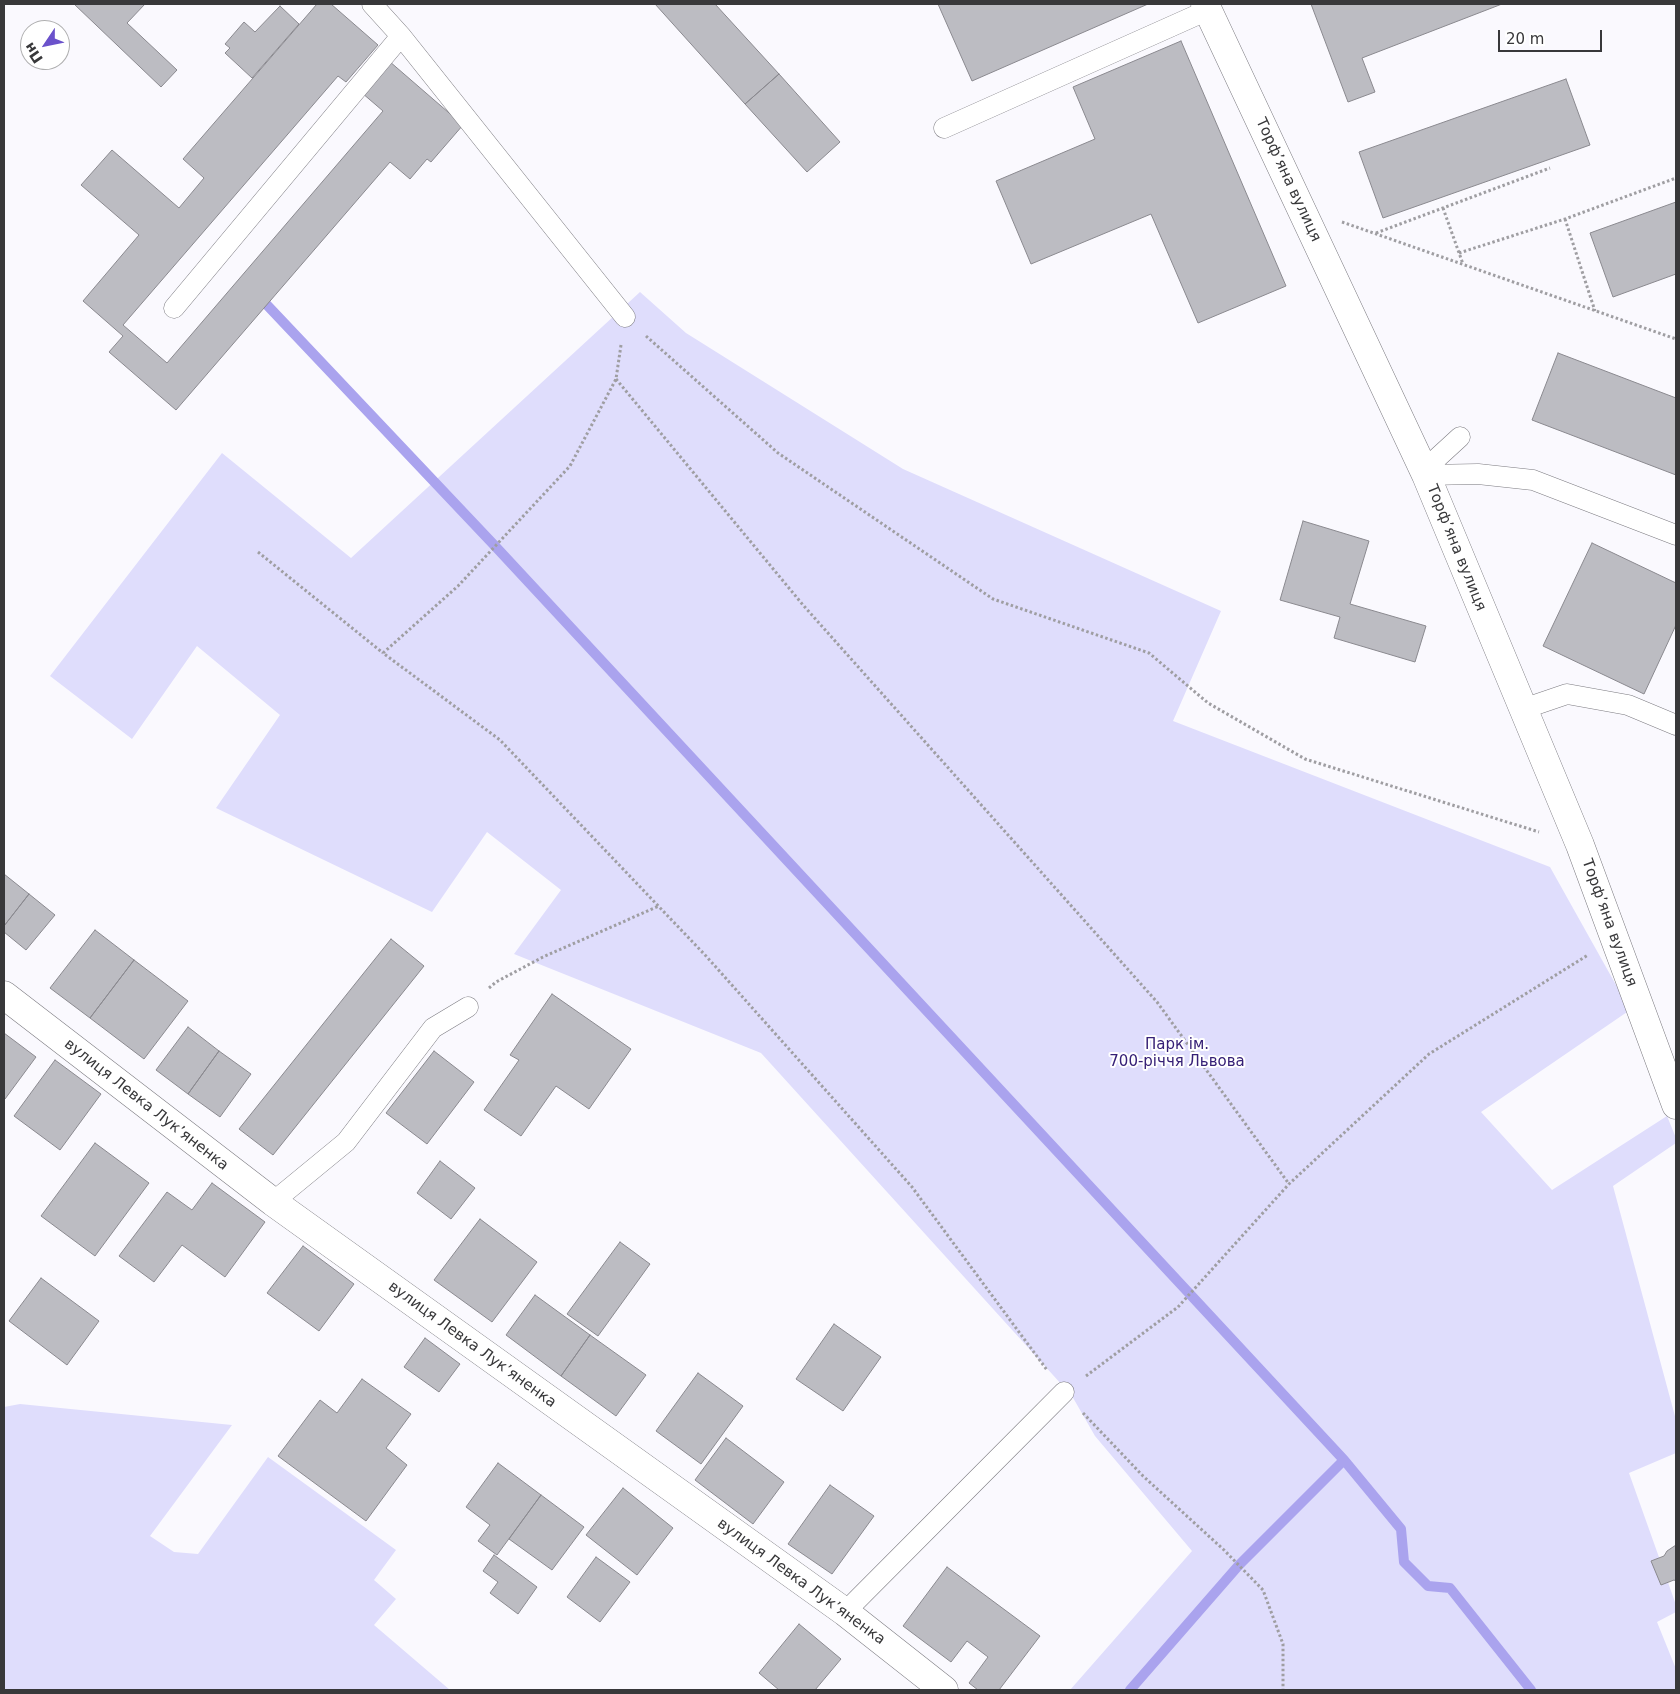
<!DOCTYPE html>
<meta charset="utf-8">
<style>
body{margin:0}
#map{position:relative;width:1680px;height:1694px;overflow:hidden;background:#faf9fe;font-family:"DejaVu Sans",sans-serif}
canvas{display:block}
.frame{position:absolute;inset:0;border:5px solid #38383a;pointer-events:none}
.north{position:absolute;left:20px;top:20px;width:50px;height:50px;box-sizing:border-box;background:#fff;border:1px solid #afafb0;border-radius:50%;rotate:236deg;font-size:14px;font-weight:700;line-height:20px;text-align:center;color:#38383a}
.north::after{content:'';display:block;margin:auto;width:18px;height:22px;background:#6b52cb;clip-path:polygon(50% 0,100% 100%,50% 72%,0 100%)}
.scale{position:absolute;left:1498px;top:30px;width:104px;height:22px;box-sizing:border-box;border:2px solid #38383a;border-top:0;padding-left:6px;font-size:15px;line-height:18px;white-space:nowrap;color:#38383a;-webkit-text-stroke:4px #fff;paint-order:stroke}
</style>
<div id="map">
<canvas width="1680" height="1694"></canvas>
<div class="frame"></div>
<div class="north">Пн</div>
<div class="scale">20 m</div>
</div>
<script>
const ctx = document.querySelector('canvas').getContext('2d');
ctx.lineJoin = 'round';
function fill(path, color) {
  ctx.fillStyle = color;
  ctx.fill(path, 'evenodd');
}
function toPath(rows) {
  const path = new Path2D();
  for (const r of rows) {
    path.moveTo(r[0], r[1]);
    for (let i = 2; i < r.length; i += 2) path.lineTo(r[i], r[i + 1]);
  }
  return path;
}
function stroke(path, color, width, dash) {
  ctx.strokeStyle = color;
  ctx.lineWidth = width;
  ctx.lineCap = dash ? 'butt' : 'round';
  ctx.setLineDash(dash || []);
  ctx.stroke(path);
}
function drawText(font, color, halo, rows, align = 'center') {
  ctx.font = font + ' "DejaVu Sans",sans-serif';
  ctx.lineWidth = 4;
  ctx.setLineDash([]);
  ctx.textBaseline = 'middle';
  ctx.strokeStyle = halo;
  ctx.fillStyle = color;
  for (const [text, x, y, turn = 0] of rows) {
    ctx.save();
    ctx.translate(x, y);
    ctx.rotate((+turn || 0) * Math.PI / 180);
    ctx.textAlign = isNaN(turn) ? turn : align;
    if (halo) ctx.strokeText(text, 0, 0);
    ctx.fillText(text, 0, 0);
    ctx.restore();
  }
}
fill(toPath([
 [640,292,686,333,903,469,1221,611,1173,721,1550,867,1630,1010,1481,1112,1552,1190,1667,1116,1676,1138,1676,1143,1613,1186,1676,1420,1676,1453,1629,1473,1676,1605,1676,1612,1657,1622,1676,1669,1676,1690,1070,1690,1192,1551,1095,1436,1072,1396,761,1053,514,954,561,890,487,832,432,912,216,808,280,715,197,646,132,739,50,676,222,453,351,558],
 [20,1404,232,1425,150,1536,174,1552,198,1554,268,1457,396,1550,374,1580,396,1599,374,1625,450,1690,4,1690,4,1407]
]), '#dfddfc');
stroke(toPath([
 [267,305,495,546,1344,1460,1239,1565,1130,1690],
 [1344,1460,1401,1529,1404,1562,1428,1586,1450,1588,1531,1690]
]), '#aaa3ee', 10);
const building = toPath([
 [74,4,145,4,127,23,177,70,161,87,74,4],
 [317,4,331,4,378,45,346,82,338,76,123,325,167,363,383,111,362,93,389,61,463,125,431,162,427,159,410,179,390,162,176,410,109,352,123,336,83,301,139,235,81,185,112,150,179,208,204,178,183,159,317,4],
 [655,4,715,4,779,74,745,104,655,4],
 [938,4,1148,4,972,81,938,4],
 [1311,4,1502,4,1362,58,1375,92,1348,102,1311,4],
 [280,6,299,24,252,78,225,53,230,48,225,44,244,22,255,32,280,6],
 [1181,41,1286,286,1198,323,1151,214,1031,264,996,181,1095,139,1073,87,1181,41],
 [779,74,840,142,807,172,745,104,779,74],
 [1566,79,1590,145,1383,218,1359,152,1566,79],
 [1676,202,1676,274,1613,297,1590,233,1676,202],
 [1558,353,1676,398,1676,475,1532,420,1558,353],
 [1303,521,1369,541,1350,604,1426,626,1415,662,1334,638,1340,617,1280,600,1303,521],
 [1592,543,1676,583,1676,625,1644,694,1543,646,1592,543],
 [4,874,29,894,4,926,4,874],
 [29,894,55,915,26,950,4,932,4,926,29,894],
 [95,930,134,960,90,1018,50,988,95,930],
 [391,939,424,966,273,1155,239,1129,391,939],
 [134,960,188,1001,144,1059,90,1018,134,960],
 [552,994,631,1049,589,1109,556,1086,521,1136,484,1110,519,1060,510,1055,552,994],
 [188,1027,219,1051,188,1094,156,1070,188,1027],
 [4,1033,36,1057,5,1099,4,1098,4,1033],
 [219,1051,251,1074,220,1117,188,1094,219,1051],
 [434,1051,474,1082,427,1144,386,1113,434,1051],
 [55,1060,101,1094,60,1150,14,1116,55,1060],
 [95,1143,149,1183,95,1256,41,1216,95,1143],
 [440,1161,475,1188,451,1219,417,1193,440,1161],
 [212,1183,265,1222,225,1277,182,1245,154,1282,119,1256,167,1192,192,1210,212,1183],
 [480,1219,537,1262,492,1322,434,1280,480,1219],
 [620,1242,650,1264,598,1336,567,1314,620,1242],
 [303,1246,354,1284,319,1331,267,1293,303,1246],
 [41,1278,99,1321,67,1365,9,1321,41,1278],
 [535,1295,590,1335,561,1376,506,1335,535,1295],
 [834,1324,881,1357,843,1411,796,1379,834,1324],
 [590,1335,646,1375,616,1416,561,1376,590,1335],
 [425,1338,460,1364,439,1392,404,1367,425,1338],
 [698,1373,743,1406,701,1464,656,1431,698,1373],
 [362,1379,411,1414,386,1448,407,1465,366,1521,278,1456,320,1400,337,1413,362,1379],
 [726,1438,784,1482,753,1524,695,1480,726,1438],
 [498,1463,541,1495,497,1555,478,1541,490,1525,466,1507,498,1463],
 [830,1485,874,1516,832,1574,788,1544,830,1485],
 [623,1488,673,1528,637,1575,586,1535,623,1488],
 [541,1495,584,1527,552,1570,509,1539,541,1495],
 [1676,1545,1676,1581,1674,1580,1661,1585,1651,1561,1664,1556,1667,1551,1676,1545],
 [494,1555,537,1587,518,1614,490,1593,498,1582,483,1571,494,1555],
 [596,1557,630,1582,600,1622,567,1597,596,1557],
 [947,1567,1040,1636,999,1690,978,1690,969,1683,988,1657,967,1641,951,1662,903,1626,947,1567],
 [799,1624,841,1659,815,1690,779,1690,759,1673,799,1624]
]);
fill(building, '#bcbcc2');
stroke(building, '#8a898f', 1);
const service = toPath([
 [372,4,401,36,625,317],
 [944,128,1208,10],
 [174,308,401,36],
 [1424,470,1460,437],
 [1426,475,1478,474,1533,480,1676,535],
 [1523,709,1567,694,1628,705,1676,725],
 [273,1202,346,1142,433,1028,468,1007],
 [845,1612,1064,1392]
]);
const minor = toPath([
 [4,995,273,1202,845,1612,944,1690]
]);
const tertiary = toPath([
 [1205,4,1426,475,1580,845,1676,1105]
]);
stroke(service, '#7c7b81', 21);
stroke(minor, '#7c7b81', 29);
stroke(tertiary, '#7c7b81', 29);
stroke(toPath([
 [1443,208,1463,264],
 [1565,219,1595,311],
 [1342,222,1676,339],
 [1376,233,1550,168],
 [1459,253,1565,219,1676,178],
 [646,336,778,453,993,599,1149,653,1208,703,1305,759,1539,832],
 [621,345,616,379,570,466,458,586,383,653,500,740,706,956,912,1187,1047,1370],
 [616,379,803,605,1157,1002,1289,1184],
 [258,552,383,653],
 [489,988,496,982,543,957,659,906],
 [1086,1376,1178,1307,1289,1184,1429,1054,1588,955],
 [1083,1413,1143,1476,1224,1550,1263,1590,1283,1644,1283,1690]
]), '#9f9ea2', 3, [2.5, 2.5]);
stroke(service, '#fff', 20);
stroke(minor, '#fff', 28);
stroke(tertiary, '#fff', 28);
drawText('15px', '#38383a', '#fff', [
 ["Торфʼяна вулиця",1288,180,65],
 ["Торфʼяна вулиця",1456,548,68],
 ["Торфʼяна вулиця",1609,923,70],
 ["вулиця Левка Лукʼяненка",146,1105,38],
 ["вулиця Левка Лукʼяненка",472,1345,36],
 ["вулиця Левка Лукʼяненка",801,1582,36]
]);
drawText('15px', '#362076', '#fff', [
 ["Парк ім.",1177,1045],
 ["700-річчя Львова",1177,1062]
]);
</script>
